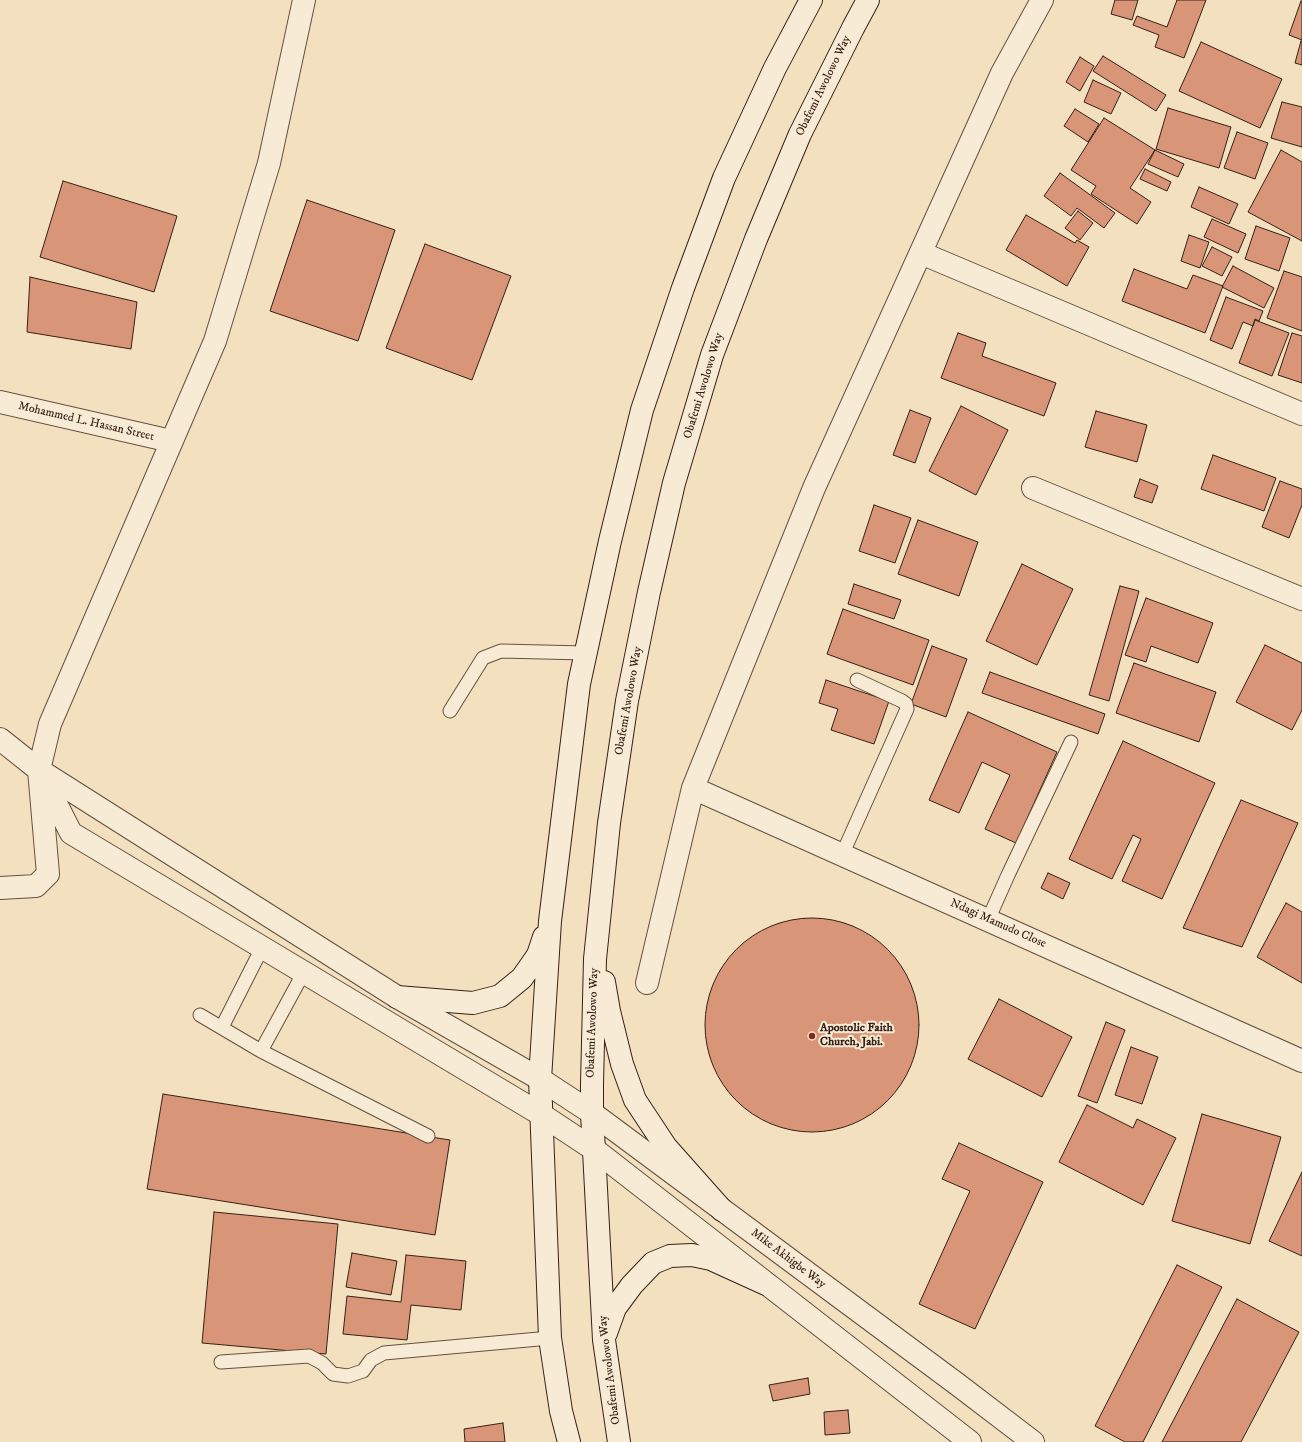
<!DOCTYPE html>
<style>
body{margin:0}
canvas{display:block;background:#f3e0bf}
</style>
<canvas width="1302" height="1442"></canvas>
<script>
const ctx = document.querySelector('canvas').getContext('2d');
ctx.lineJoin = 'round';
function fill(path, color) {
  ctx.fillStyle = color;
  ctx.fill(path, 'evenodd');
}
function toPath(rows) {
  const path = new Path2D();
  for (const r of rows) {
    if (r.length === 3) {
      path.moveTo(r[0] + r[2], r[1]);
      path.arc(r[0], r[1], r[2], 0, 2 * Math.PI);
      continue;
    }
    path.moveTo(r[0], r[1]);
    for (let i = 2; i < r.length; i += 2) path.lineTo(r[i], r[i + 1]);
  }
  return path;
}
function stroke(path, color, width, dash) {
  ctx.strokeStyle = color;
  ctx.lineWidth = width;
  ctx.lineCap = dash ? 'butt' : 'round';
  ctx.setLineDash(dash || []);
  ctx.stroke(path);
}
function drawText(font, color, halo, rows, align = 'center') {
  ctx.font = font + ' "IM FELL DW Pica",serif';
  ctx.lineWidth = 4;
  ctx.setLineDash([]);
  ctx.textBaseline = 'middle';
  ctx.strokeStyle = halo;
  ctx.fillStyle = color;
  for (const [text, x, y, turn = 0] of rows) {
    ctx.save();
    ctx.translate(x, y);
    ctx.rotate((+turn || 0) * Math.PI / 180);
    ctx.textAlign = isNaN(turn) ? turn : align;
    if (halo) ctx.strokeText(text, 0, 0);
    ctx.fillText(text, 0, 0);
    ctx.restore();
  }
}
const building = toPath([
 [1115,0,1138,0,1132,20,1111,14,1115,0],
 [1177,0,1206,0,1184,58,1155,47,1159,35,1133,25,1137,16,1167,27,1177,0],
 [1301,1,1302,1,1302,40,1289,35,1301,1],
 [1301,41,1302,41,1302,65,1295,63,1301,41],
 [1201,42,1282,79,1260,128,1179,91,1201,42],
 [1103,56,1166,95,1156,111,1093,71,1103,56],
 [1080,57,1094,66,1080,91,1066,82,1080,57],
 [1093,80,1121,93,1111,114,1084,102,1093,80],
 [1282,102,1302,107,1302,147,1271,138,1282,102],
 [1168,108,1231,127,1219,168,1156,149,1168,108],
 [1075,109,1099,124,1088,142,1064,126,1075,109],
 [1104,118,1155,150,1130,188,1151,202,1137,224,1091,194,1096,186,1071,170,1104,118],
 [1237,132,1268,143,1255,179,1224,168,1237,132],
 [1155,150,1184,164,1178,177,1148,164,1155,150],
 [1281,150,1302,162,1302,241,1248,212,1281,150],
 [1145,169,1171,182,1167,191,1140,179,1145,169],
 [1060,173,1115,213,1104,228,1077,208,1071,216,1044,196,1060,173],
 [63,181,177,216,154,292,40,257,63,181],
 [1199,187,1238,204,1229,224,1191,207,1199,187],
 [307,200,395,230,358,341,270,311,307,200],
 [1078,211,1093,223,1080,240,1065,228,1078,211],
 [1026,215,1075,243,1077,240,1089,247,1067,286,1006,250,1026,215],
 [1212,219,1246,234,1238,253,1204,237,1212,219],
 [1256,226,1290,238,1279,271,1245,259,1256,226],
 [1189,235,1209,242,1200,268,1181,261,1189,235],
 [425,244,511,276,472,380,386,348,425,244],
 [1212,247,1232,257,1222,276,1202,266,1212,247],
 [1233,266,1274,288,1264,308,1222,287,1233,266],
 [1134,269,1187,289,1193,275,1223,286,1205,333,1122,301,1134,269],
 [1284,271,1302,277,1302,331,1267,318,1284,271],
 [30,277,137,302,131,349,27,332,30,277],
 [1226,297,1263,311,1259,321,1255,319,1253,326,1243,322,1232,349,1210,340,1226,297],
 [1255,320,1289,333,1272,376,1239,363,1255,320],
 [958,333,986,343,982,356,1056,383,1044,416,941,378,958,333],
 [1292,333,1302,336,1302,383,1278,375,1292,333],
 [961,406,1008,430,976,495,929,471,961,406],
 [910,410,931,418,915,463,893,455,910,410],
 [1096,411,1147,425,1137,462,1085,447,1096,411],
 [1213,455,1276,478,1264,511,1201,489,1213,455],
 [1140,479,1158,486,1152,503,1134,497,1140,479],
 [1280,481,1302,489,1302,505,1289,538,1262,527,1280,481],
 [874,505,911,518,895,563,859,551,874,505],
 [918,520,978,542,959,596,898,574,918,520],
 [1022,564,1073,589,1037,665,986,641,1022,564],
 [854,584,901,600,894,619,848,604,854,584],
 [1120,586,1139,591,1109,701,1089,695,1120,586],
 [1146,598,1213,623,1198,663,1151,646,1146,662,1125,655,1146,598],
 [843,609,929,640,913,685,827,654,843,609],
 [1265,645,1302,663,1302,710,1292,730,1236,702,1265,645],
 [932,646,967,659,946,717,911,704,932,646],
 [1134,663,1216,692,1199,742,1116,713,1134,663],
 [990,672,1105,714,1098,734,982,693,990,672],
 [826,680,889,701,874,744,831,730,838,709,819,703,826,680],
 [968,712,1057,752,1016,843,985,829,1010,775,982,762,959,813,929,800,968,712],
 [1123,741,1215,783,1162,899,1122,881,1141,839,1133,835,1112,879,1069,859,1123,741],
 [1241,800,1298,823,1242,947,1183,928,1241,800],
 [1048,873,1070,883,1063,899,1041,888,1048,873],
 [1286,903,1302,912,1302,983,1257,957,1286,903],
 [812,1025,107],
 [999,999,1072,1037,1042,1097,968,1059,999,999],
 [1106,1022,1125,1030,1097,1103,1078,1096,1106,1022],
 [1131,1047,1158,1057,1142,1104,1115,1095,1131,1047],
 [163,1094,450,1140,435,1235,147,1189,163,1094],
 [1087,1105,1133,1128,1137,1119,1176,1138,1143,1205,1059,1162,1087,1105],
 [1202,1114,1281,1137,1250,1244,1172,1221,1202,1114],
 [959,1143,1043,1182,975,1329,919,1304,970,1191,942,1179,959,1143],
 [1302,1172,1302,1256,1269,1241,1302,1172],
 [214,1212,338,1224,326,1354,202,1343,214,1212],
 [352,1253,397,1261,391,1295,346,1287,352,1253],
 [406,1255,466,1261,461,1310,411,1305,407,1340,343,1334,347,1296,401,1302,406,1255],
 [1177,1265,1222,1287,1143,1442,1125,1442,1095,1426,1177,1265],
 [1237,1299,1299,1332,1241,1442,1162,1442,1237,1299],
 [808,1378,810,1394,773,1401,769,1385,808,1378],
 [848,1410,850,1433,825,1435,824,1412,848,1410],
 [503,1423,505,1442,465,1442,464,1429,503,1423]
]);
fill(building, '#d99577');
stroke(building, '#372017', 1);
const service = toPath([
 [450,711,483,658,501,651,585,653],
 [842,855,907,709,906,704,902,701,857,680],
 [988,920,1008,875,1071,742],
 [200,1015,261,1051,428,1136],
 [222,1027,262,948],
 [261,1051,304,972],
 [221,1362,309,1356,322,1363,333,1374,348,1376,363,1371,371,1360,384,1353,550,1338]
]);
const minor = toPath([
 [921,253,1302,414],
 [0,402,171,441],
 [1033,488,1302,599],
 [0,739,39,770,397,997,540,1079],
 [44,780,71,833,542,1115],
 [693,788,1302,1061],
 [0,888,36,886,48,874,39,770,50,724,215,341,269,163,304,0],
 [647,983,693,788,814,488,1002,73,1042,0]
]);
const tertiary = toPath([
 [540,1079,592,1113,957,1384,1033,1442],
 [542,1115,595,1150,970,1442]
]);
const secondary = toPath([
 [604,982,609,1011,622,1064,635,1100,666,1147,722,1210],
 [397,997,473,1003,500,996,522,978,538,955,544,937],
 [606,1333,615,1308,632,1285,653,1263,670,1256,692,1255,711,1259,766,1284],
 [569,1442,561,1411,550,1338,540,1079,550,921,579,684,610,541,642,410,683,288,724,178,775,68,811,0],
 [619,1442,604,1340,592,1113,592,1084,595,959,609,823,627,701,649,592,674,483,712,355,756,239,800,134,853,28,868,0]
]);
stroke(service, '#665041', 15);
stroke(minor, '#665041', 24);
stroke(tertiary, '#665041', 24);
stroke(secondary, '#372017', 24);
stroke(service, '#f7ebd5', 13);
stroke(minor, '#f7ebd5', 22);
stroke(tertiary, '#f7ebd5', 22);
stroke(secondary, '#f7ebd5', 22);
for (const [x, y, r, color] of [
 [812,1036,4,"#8f2418"]
]) {
  const dot = new Path2D();
  dot.arc(x, y, r, 0, 2 * Math.PI);
  ctx.fillStyle = color;
  ctx.fill(dot);
  stroke(dot, '#f7ebd5', 1.5);
}
drawText('12px', '#372017', '#f7ebd5', [
 ["Obafemi Awolowo Way",824,86,-64],
 ["Obafemi Awolowo Way",704,386,-73],
 ["Mohammed L. Hassan Street",86,422,13],
 ["Obafemi Awolowo Way",629,701,-80],
 ["Ndagi Mamudo Close",998,924,24],
 ["Obafemi Awolowo Way",593,1023,-88],
 ["Mike Akhigbe Way",788,1259,37],
 ["Obafemi Awolowo Way",610,1370,-97]
]);
drawText('bold 12px', '#372017', '#f7ebd5', [
 ["Apostolic Faith",820,1029],
 ["Church, Jabi.",820,1043]
], 'left');
</script>
